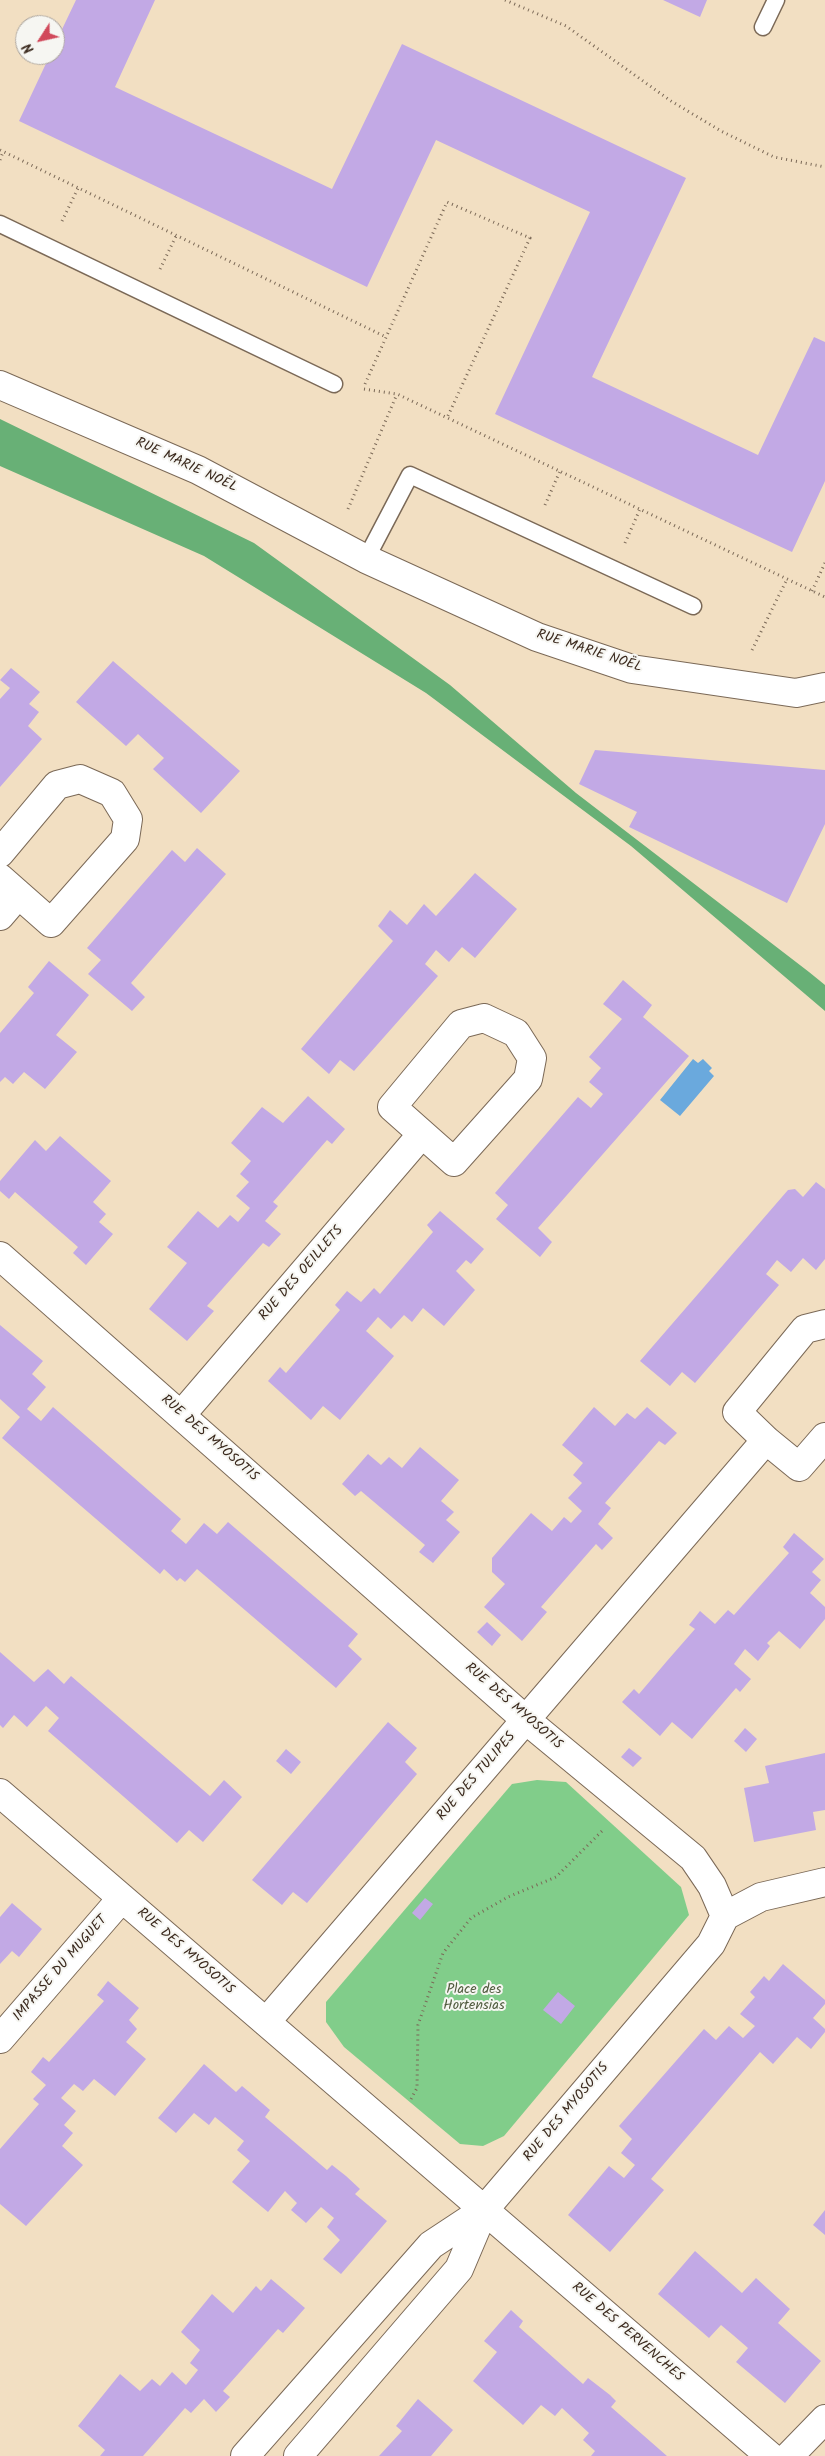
<!DOCTYPE html>
<meta charset="utf-8">
<style>
body{margin:0}
#map{position:relative;width:825px;height:2456px;overflow:hidden;background:#f2dfc2;font-family:Kalam,sans-serif}
canvas{display:block}
.north{position:absolute;left:15px;top:15px;width:50px;height:50px;box-sizing:border-box;background:#f6f6f2;border:1px solid #aba49d;border-radius:50%;rotate:235deg;font-size:14px;font-weight:700;line-height:20px;text-align:center;color:#3b2a1e}
.north::after{content:'';display:block;margin:auto;width:18px;height:22px;background:#d1495b;clip-path:polygon(50% 0,100% 100%,50% 72%,0 100%)}
</style>
<div id="map">
<canvas width="825" height="2456"></canvas>
<div class="north">N</div>
</div>
<script>
const ctx = document.querySelector('canvas').getContext('2d');
ctx.lineJoin = 'round';
function fill(path, color) {
  ctx.fillStyle = color;
  ctx.fill(path, 'evenodd');
}
function toPath(rows) {
  const path = new Path2D();
  for (const r of rows) {
    path.moveTo(r[0], r[1]);
    for (let i = 2; i < r.length; i += 2) path.lineTo(r[i], r[i + 1]);
  }
  return path;
}
function stroke(path, color, width, dash) {
  ctx.strokeStyle = color;
  ctx.lineWidth = width;
  ctx.lineCap = dash ? 'butt' : 'round';
  ctx.setLineDash(dash || []);
  ctx.stroke(path);
}
function drawText(font, color, halo, rows, align = 'center') {
  ctx.font = font + ' Kalam,sans-serif';
  ctx.lineWidth = 4;
  ctx.setLineDash([]);
  ctx.textBaseline = 'middle';
  ctx.strokeStyle = halo;
  ctx.fillStyle = color;
  for (const [text, x, y, turn = 0] of rows) {
    ctx.save();
    ctx.translate(x, y);
    ctx.rotate((+turn || 0) * Math.PI / 180);
    ctx.textAlign = isNaN(turn) ? turn : align;
    if (halo) ctx.strokeText(text, 0, 0);
    ctx.fillText(text, 0, 0);
    ctx.restore();
  }
}
fill(toPath([
 [537,1780,566,1782,681,1887,689,1915,504,2136,483,2146,460,2144,344,2047,326,2022,326,2002,512,1784]
]), '#81cd8a');
fill(toPath([
 [0,419,254,543,450,685,576,793,809,972,825,985,825,1011,631,846,426,693,204,556,0,466]
]), '#68b076');
fill(toPath([
 [693,1059,698,1063,703,1059,712,1068,709,1071,714,1076,680,1116,660,1100]
]), '#6aa9dd');
fill(toPath([
 [76,0,155,0,115,87,332,189,402,44,686,178,592,377,758,455,814,337,825,342,825,481,792,552,495,414,590,212,436,140,367,287,19,121,50,55,55,55,55,44],
 [663,0,707,0,700,17],
 [113,661,240,771,201,813,153,769,164,758,138,734,126,746,76,702],
 [11,668,40,692,29,704,39,712,28,726,42,739,0,787,0,699,10,688,0,680],
 [595,750,825,770,825,824,787,903,629,827,637,812,579,784],
 [197,848,226,874,131,983,145,997,132,1011,88,974,101,960,87,948,172,850,185,862],
 [475,873,517,909,475,958,462,947,449,962,436,950,425,964,438,976,354,1071,340,1060,329,1074,301,1049,393,941,378,926,390,910,407,925,424,904,436,916],
 [49,961,89,995,56,1035,77,1052,45,1089,24,1072,13,1084,5,1077,0,1082,0,1033,34,993,28,987],
 [623,980,652,1005,643,1017,689,1056,538,1228,552,1242,540,1257,496,1219,508,1205,495,1193,578,1097,591,1108,603,1094,589,1082,601,1068,589,1057,622,1019,603,1004],
 [308,1096,345,1129,332,1144,327,1140,273,1202,278,1206,265,1221,281,1234,269,1247,263,1243,207,1306,214,1311,187,1341,149,1309,187,1263,167,1247,198,1211,218,1228,230,1215,238,1222,250,1208,236,1196,249,1182,240,1174,251,1161,231,1143,262,1107,283,1123],
 [60,1136,111,1181,93,1202,106,1214,99,1222,113,1234,86,1265,73,1253,78,1247,15,1192,9,1199,0,1191,0,1181,35,1140,46,1151],
 [816,1182,825,1189,825,1259,816,1270,803,1258,791,1272,777,1260,766,1274,779,1285,695,1383,682,1372,670,1386,640,1361,788,1190,795,1189,803,1197],
 [440,1211,484,1249,471,1264,466,1260,456,1271,475,1290,444,1326,423,1308,412,1322,404,1315,391,1329,378,1317,366,1331,394,1356,340,1420,323,1406,311,1420,268,1381,280,1367,286,1373,340,1310,335,1305,347,1291,361,1302,374,1288,380,1294,433,1232,427,1225],
 [0,1325,43,1361,32,1374,46,1387,27,1409,41,1421,53,1407,181,1519,171,1531,186,1544,204,1523,217,1534,228,1522,358,1634,348,1646,362,1659,336,1688,197,1569,185,1582,180,1578,177,1581,164,1569,160,1574,2,1438,20,1417,0,1399],
 [594,1407,615,1426,627,1413,635,1419,647,1407,677,1433,665,1445,659,1441,605,1503,611,1508,598,1524,613,1538,602,1550,596,1544,541,1607,547,1612,522,1641,484,1607,505,1584,492,1572,492,1558,531,1513,552,1531,564,1517,571,1523,582,1511,568,1498,582,1483,573,1475,583,1463,562,1445],
 [420,1447,459,1480,441,1501,454,1512,446,1520,460,1532,433,1563,419,1552,425,1545,361,1491,355,1496,342,1484,368,1454,381,1465,389,1457,402,1468],
 [794,1533,824,1559,812,1572,821,1580,810,1593,825,1607,825,1619,800,1649,779,1631,767,1643,770,1646,758,1661,745,1649,734,1664,751,1679,740,1692,736,1688,692,1739,672,1722,660,1736,622,1702,634,1689,639,1694,667,1661,695,1629,689,1625,700,1611,715,1624,728,1610,734,1615,789,1553,783,1547],
 [487,1622,501,1635,492,1646,477,1632],
 [0,1652,34,1682,48,1669,64,1684,71,1676,210,1796,224,1780,242,1797,203,1842,189,1830,177,1843,48,1731,59,1718,46,1706,27,1727,14,1715,3,1728,0,1725],
 [388,1722,417,1748,405,1762,417,1774,307,1903,293,1892,282,1905,252,1880],
 [745,1728,757,1739,746,1752,734,1741],
 [629,1748,642,1758,633,1767,621,1757],
 [286,1749,301,1762,291,1774,276,1761],
 [825,1753,825,1810,813,1812,816,1830,754,1842,744,1788,769,1783,765,1766],
 [425,1898,433,1904,420,1920,412,1913],
 [12,1903,42,1929,19,1957,12,1951,0,1964,0,1917],
 [783,1964,825,2000,825,2004,813,2018,825,2029,825,2032,811,2049,797,2037,773,2064,760,2052,651,2179,664,2190,610,2252,568,2215,609,2166,624,2178,635,2165,621,2153,632,2139,619,2126,704,2029,716,2040,729,2026,743,2038,755,2026,740,2014,755,1997,750,1992,764,1976,769,1981],
 [108,1981,139,2008,129,2020,137,2029,126,2042,146,2059,115,2096,94,2079,83,2091,74,2084,61,2098,76,2111,64,2125,73,2133,62,2146,83,2165,26,2226,0,2204,0,2149,39,2104,33,2099,46,2085,31,2072,43,2057,49,2062,104,2001,97,1995],
 [558,1992,575,2006,561,2024,543,2010],
 [204,2064,236,2092,242,2086,248,2091,270,2110,265,2117,327,2170,332,2165,346,2176,360,2189,355,2194,387,2221,341,2274,323,2259,340,2240,327,2227,334,2218,321,2207,306,2223,291,2210,297,2203,285,2191,268,2212,232,2182,250,2161,237,2150,244,2141,215,2117,209,2125,194,2113,176,2133,158,2118],
 [825,2210,825,2235,813,2225],
 [695,2251,742,2293,756,2278,790,2309,778,2323,821,2361,785,2403,736,2362,748,2348,733,2335,721,2325,709,2338,658,2294],
 [271,2279,305,2308,283,2333,278,2329,223,2391,230,2397,216,2412,204,2399,191,2413,185,2408,143,2456,100,2456,105,2450,78,2426,120,2374,140,2391,152,2379,160,2386,172,2372,186,2385,198,2370,190,2363,200,2350,181,2332,212,2294,233,2313,256,2286,261,2291],
 [511,2310,523,2321,519,2327,583,2384,588,2378,610,2395,616,2401,611,2407,667,2456,591,2456,595,2451,583,2440,589,2433,562,2408,555,2416,541,2405,523,2425,473,2381,497,2352,484,2341],
 [418,2399,453,2430,431,2456,379,2456,402,2431,396,2426]
]), '#c2a9e5');
const lane = toPath([
 [763,27,776,0],
 [0,224,334,384],
 [366,559,410,475,693,606]
]);
const street = toPath([
 [0,385,198,470,366,559,537,637,632,669,796,693,825,687],
 [0,853,57,785,80,779,112,793,128,819,125,839,51,923,0,878],
 [0,916,18,895],
 [484,1018,516,1033,532,1058,528,1079,454,1162,392,1107,461,1024,484,1018],
 [0,1256,526,1720,693,1858,712,1886,725,1916,711,1944,484,2210,431,2245,245,2456],
 [825,1324,805,1329,737,1412,766,1440,799,1467,825,1437],
 [182,1414,422,1134],
 [0,1793,770,2456],
 [725,1916,761,1897,825,1882],
 [266,2022,766,1440],
 [0,2039,122,1898],
 [298,2456,459,2269,484,2210],
 [789,2456,825,2419]
]);
stroke(lane, '#7b6957', 19);
stroke(street, '#7b6957', 30);
stroke(toPath([
 [505,0,566,26,671,101,721,131,774,157,825,167],
 [0,150,386,337],
 [0,160,3,152],
 [62,221,78,188],
 [160,269,176,236],
 [365,384,447,202,530,238,447,418],
 [364,389,397,394,825,597],
 [545,505,560,471],
 [348,509,397,394],
 [625,543,640,509],
 [812,591,825,563],
 [752,650,787,579],
 [411,2099,417,2088,418,2025,443,1953,471,1918,508,1897,556,1877,604,1829]
]), '#7b6957', 3, [1, 4]);
stroke(lane, '#fff', 16);
stroke(street, '#fff', 28);
drawText('14px', '#3b2a1e', '#f6f6f2', [
 ["RUE MARIE NOËL",186,466,25],
 ["RUE MARIE NOËL",589,652,18],
 ["RUE DES OEILLETS",302,1274,-49],
 ["RUE DES MYOSOTIS",209,1439,41],
 ["RUE DES MYOSOTIS",513,1707,41],
 ["RUE DES TULIPES",477,1777,-49],
 ["RUE DES MYOSOTIS",185,1952,41],
 ["IMPASSE DU MUGUET",61,1969,-49],
 ["RUE DES MYOSOTIS",567,2113,-50],
 ["RUE DES PERVENCHES",627,2333,41]
]);
drawText('14px', '#505b3e', '#f6f6f2', [
 ["Place des",474,1991],
 ["Hortensias",474,2007]
]);
</script>
